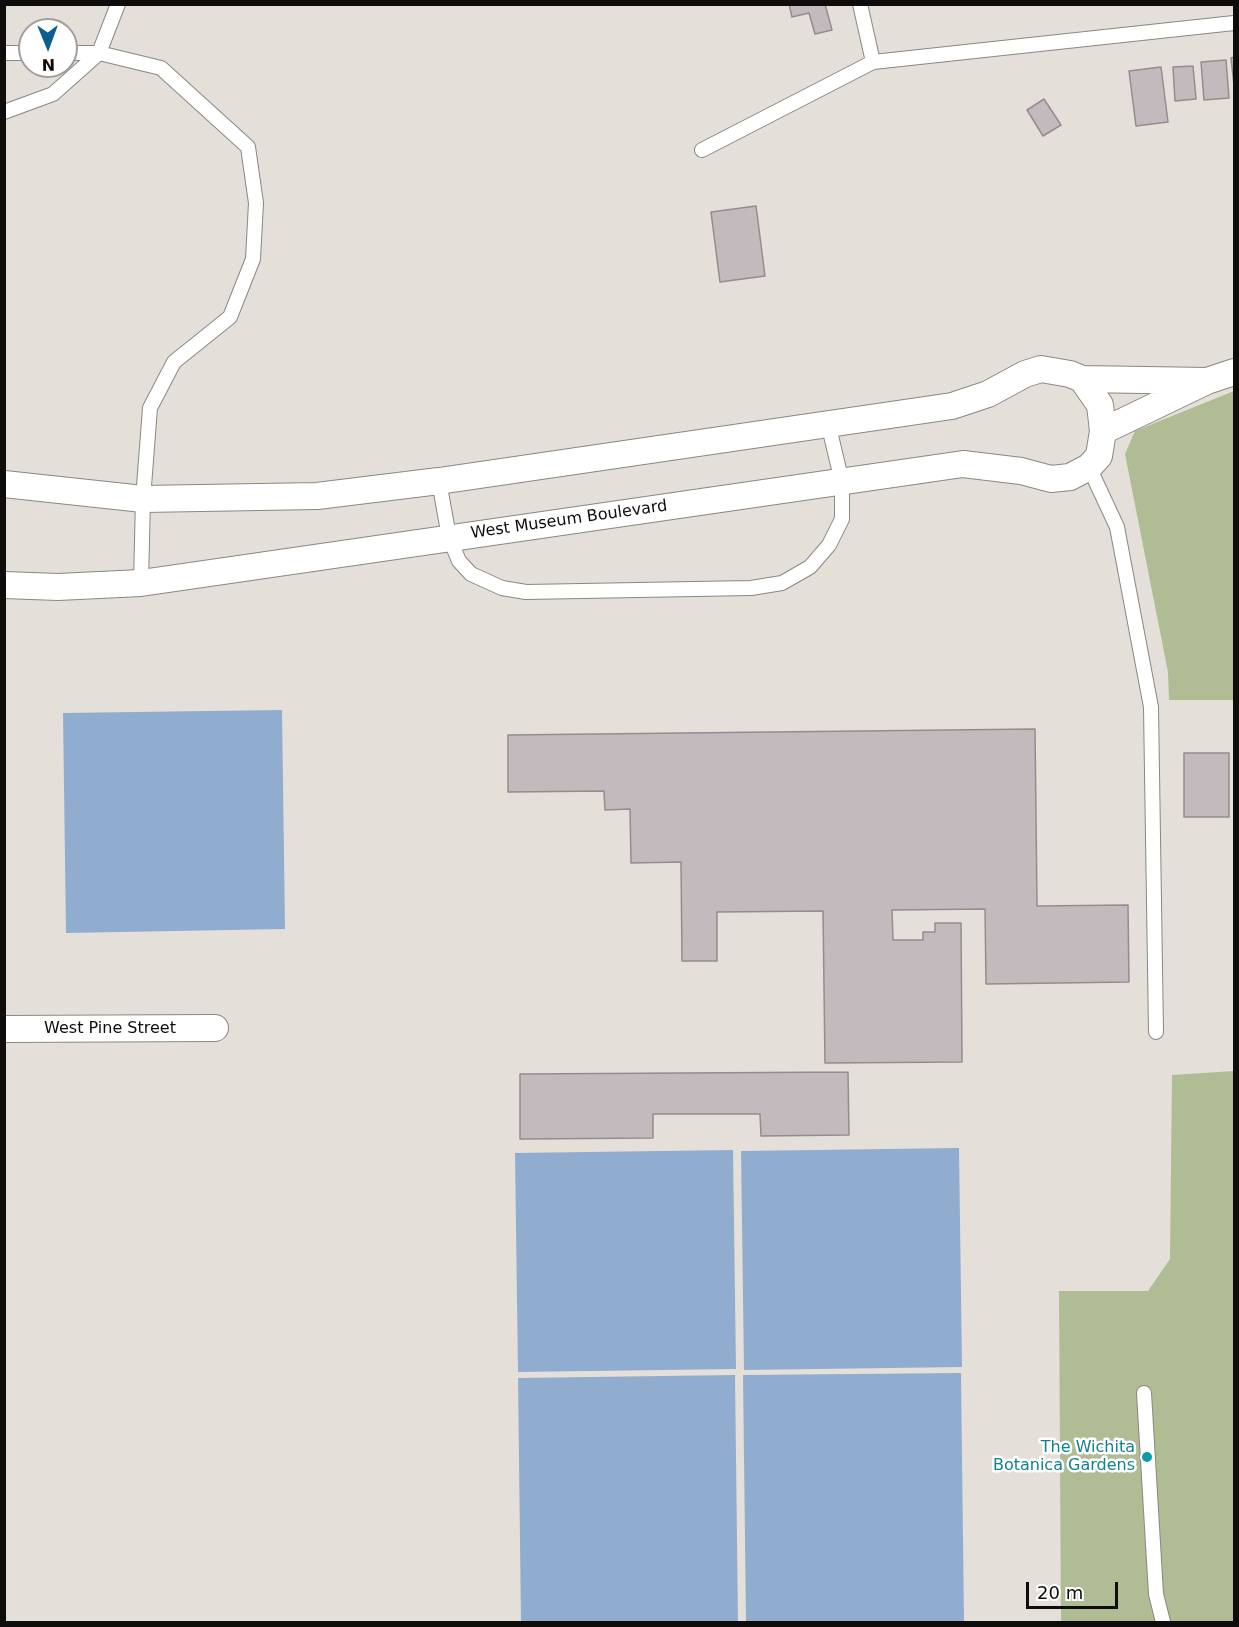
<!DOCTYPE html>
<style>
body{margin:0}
#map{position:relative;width:1239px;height:1627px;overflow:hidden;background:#e4dfd9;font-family:"DejaVu Sans",sans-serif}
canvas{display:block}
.frame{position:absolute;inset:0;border:6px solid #0e0d0b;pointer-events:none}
.north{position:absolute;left:18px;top:18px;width:60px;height:60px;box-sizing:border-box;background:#fff;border:2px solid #9f9e9d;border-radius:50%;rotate:179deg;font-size:16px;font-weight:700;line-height:24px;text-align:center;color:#0e0d0b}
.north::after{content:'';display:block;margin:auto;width:21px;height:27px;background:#0b5f90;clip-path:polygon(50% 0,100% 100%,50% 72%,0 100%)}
.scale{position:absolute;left:1026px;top:1582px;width:92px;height:27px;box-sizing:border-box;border:3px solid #0e0d0b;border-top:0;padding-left:8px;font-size:18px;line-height:21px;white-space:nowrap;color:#0e0d0b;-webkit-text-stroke:4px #fff;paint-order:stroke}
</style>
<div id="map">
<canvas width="1239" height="1627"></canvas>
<div class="frame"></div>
<div class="north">N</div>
<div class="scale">20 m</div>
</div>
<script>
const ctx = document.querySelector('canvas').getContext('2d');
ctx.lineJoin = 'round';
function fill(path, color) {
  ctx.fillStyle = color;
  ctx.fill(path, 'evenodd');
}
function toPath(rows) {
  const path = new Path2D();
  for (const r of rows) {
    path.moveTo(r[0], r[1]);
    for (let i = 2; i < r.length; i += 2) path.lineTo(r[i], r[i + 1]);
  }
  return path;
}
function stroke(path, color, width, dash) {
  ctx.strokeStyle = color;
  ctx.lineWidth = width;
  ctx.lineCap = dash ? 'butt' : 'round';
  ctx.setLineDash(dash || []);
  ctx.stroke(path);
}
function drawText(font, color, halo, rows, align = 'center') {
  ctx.font = font + ' "DejaVu Sans",sans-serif';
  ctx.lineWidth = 5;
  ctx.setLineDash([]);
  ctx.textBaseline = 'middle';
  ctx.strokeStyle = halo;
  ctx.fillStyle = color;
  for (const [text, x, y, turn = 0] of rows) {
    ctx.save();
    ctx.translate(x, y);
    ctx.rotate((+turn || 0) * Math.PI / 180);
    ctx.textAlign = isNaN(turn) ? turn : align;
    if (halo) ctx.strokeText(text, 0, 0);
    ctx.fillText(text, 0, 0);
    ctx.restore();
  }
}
fill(toPath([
 [1234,391,1234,700,1169,700,1168,672,1125,454,1135,431],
 [1234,1071,1234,1622,1061,1622,1059,1291,1148,1291,1170,1259,1172,1075]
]), '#afbc94');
fill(toPath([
 [282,710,285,929,66,933,63,713],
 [959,1148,962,1367,744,1370,741,1151],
 [733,1150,736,1369,518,1372,515,1153],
 [961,1373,964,1622,746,1622,743,1375],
 [735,1375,738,1622,521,1622,518,1378]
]), '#90add0');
const building = toPath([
 [789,4,825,4,832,30,815,34,809,13,792,17,789,4],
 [1234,57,1234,85,1231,58,1234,57],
 [1226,60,1229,98,1204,100,1201,62,1226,60],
 [1193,66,1196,99,1175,101,1173,67,1193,66],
 [1161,67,1168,122,1136,126,1129,71,1161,67],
 [1044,99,1061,125,1043,136,1027,110,1044,99],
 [756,206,765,276,720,282,711,212,756,206],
 [1035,729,1037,906,1128,905,1129,982,986,984,985,909,892,910,893,940,923,940,923,932,935,932,935,923,961,923,962,1062,825,1063,823,911,717,912,717,961,682,961,681,862,631,863,630,809,605,810,604,791,508,792,508,735,1035,729],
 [1184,753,1229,753,1229,817,1184,817,1184,753],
 [848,1072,849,1135,761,1136,760,1114,653,1114,653,1138,520,1139,520,1074,848,1072]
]);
fill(building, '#c2babc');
stroke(building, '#948c8e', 1.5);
const lane = toPath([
 [860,4,873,62],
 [4,53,30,53],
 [66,53,99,53,118,4],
 [4,112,53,94,99,53,161,68,248,147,256,203,253,259,230,317,174,362,150,408,143,499,141,583],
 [702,150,873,62,1234,23],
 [1089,467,1117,527,1151,707,1156,1032],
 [439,481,449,537,459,561,471,574,502,588,526,592,751,588,782,583,810,567,829,545,842,519,842,482,828,423],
 [1144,1393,1156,1594,1163,1622]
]);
const street = toPath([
 [1103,431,1207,381,1234,372],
 [4,484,143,499,317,496,439,481,952,406,988,394,1025,374,1041,369,1070,374,1082,379,1207,381],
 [4,585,58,587,141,583,963,464,1021,471,1051,479,1070,477,1089,467,1099,456,1103,431,1100,405,1082,379],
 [4,1029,215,1028]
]);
stroke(lane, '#8b8781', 16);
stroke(street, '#8b8781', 28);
stroke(lane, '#fff', 14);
stroke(street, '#fff', 26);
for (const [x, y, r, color] of [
 [1147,1457,6,"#0f9aa8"]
]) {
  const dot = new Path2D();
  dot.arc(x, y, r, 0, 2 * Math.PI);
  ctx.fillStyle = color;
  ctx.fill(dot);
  stroke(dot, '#fff', 2);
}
drawText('16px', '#0e0d0b', '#fff', [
 ["West Museum Boulevard",569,520,-8],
 ["West Pine Street",110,1029]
]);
drawText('16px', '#0d838f', '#fff', [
 ["The Wichita",1135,1448],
 ["Botanica Gardens",1135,1466]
], 'right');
</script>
